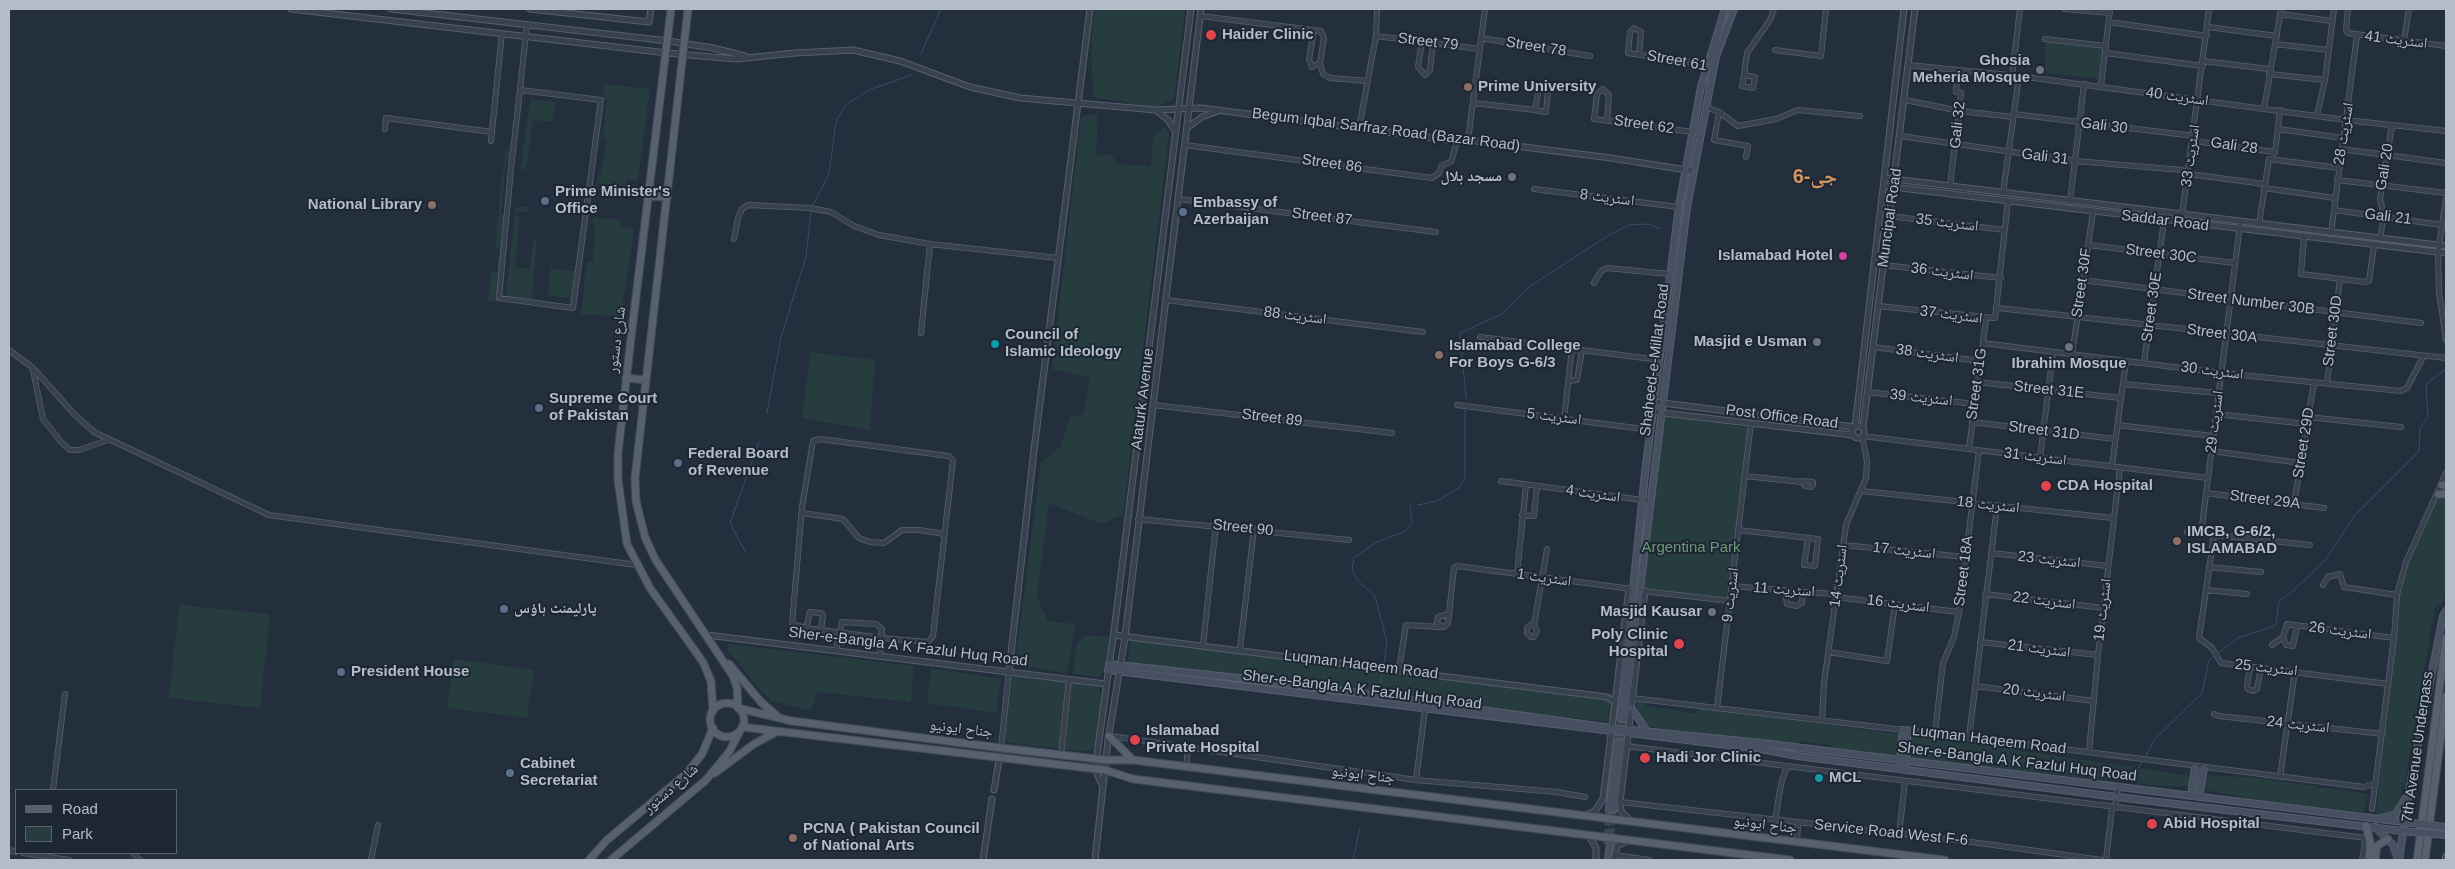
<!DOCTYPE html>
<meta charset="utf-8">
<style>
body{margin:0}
#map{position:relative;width:2455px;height:869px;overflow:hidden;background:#242f3e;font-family:Arial,sans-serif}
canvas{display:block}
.frame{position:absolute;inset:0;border:10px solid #b4bcc9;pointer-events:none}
.legend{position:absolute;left:15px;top:789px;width:162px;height:65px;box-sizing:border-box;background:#1d2633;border:1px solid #59626f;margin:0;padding:6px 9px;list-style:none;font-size:15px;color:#b4bcc9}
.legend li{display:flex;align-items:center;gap:10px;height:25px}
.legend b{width:25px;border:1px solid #59626f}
</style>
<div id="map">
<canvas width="2455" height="869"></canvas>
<div class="frame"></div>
<ul class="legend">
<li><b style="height:6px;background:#56606e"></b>Road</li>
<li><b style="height:14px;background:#263c3f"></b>Park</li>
</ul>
</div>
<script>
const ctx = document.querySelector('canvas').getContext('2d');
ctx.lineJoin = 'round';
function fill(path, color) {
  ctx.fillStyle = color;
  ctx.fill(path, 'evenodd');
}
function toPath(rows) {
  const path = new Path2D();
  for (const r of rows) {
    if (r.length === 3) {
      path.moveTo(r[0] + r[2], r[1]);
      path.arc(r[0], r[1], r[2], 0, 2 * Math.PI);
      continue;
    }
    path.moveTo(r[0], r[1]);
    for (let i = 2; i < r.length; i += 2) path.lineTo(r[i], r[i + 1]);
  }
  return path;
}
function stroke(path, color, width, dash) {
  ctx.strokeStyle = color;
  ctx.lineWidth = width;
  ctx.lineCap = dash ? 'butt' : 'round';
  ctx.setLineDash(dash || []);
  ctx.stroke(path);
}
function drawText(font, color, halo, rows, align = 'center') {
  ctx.font = font + ' Arial,"Noto Naskh Arabic",sans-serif';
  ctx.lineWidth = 4;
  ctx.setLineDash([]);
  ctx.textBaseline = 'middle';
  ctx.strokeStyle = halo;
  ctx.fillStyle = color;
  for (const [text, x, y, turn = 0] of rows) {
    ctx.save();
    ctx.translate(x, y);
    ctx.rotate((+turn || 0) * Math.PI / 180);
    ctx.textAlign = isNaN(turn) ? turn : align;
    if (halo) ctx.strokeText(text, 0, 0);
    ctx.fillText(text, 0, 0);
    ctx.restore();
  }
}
fill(toPath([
 [1095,9,1185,9,1174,98,1157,108,1093,97,1091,41],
 [2046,41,2105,47,2101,79,2044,73],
 [604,84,650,89,638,180,628,179,626,187,597,183,598,176,601,174,607,140,603,136,607,100,603,99],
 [531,99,555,102,553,122,533,120,527,164,525,169,520,169],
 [1098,113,1096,156,1111,154,1117,164,1151,166,1153,136,1165,127,1169,134,1123,515,1101,524,1049,503,1037,597,1048,621,1075,624,1067,673,1015,664,1041,463,1060,447,1070,417,1084,414,1090,378,1052,369,1081,117],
 [505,151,513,151,512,164,506,163,501,214,506,215,497,302,488,301,491,272,497,272,500,248,495,246],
 [521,206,528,207,527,212,517,212,517,217,520,217,515,267,530,269,533,240,537,241,531,301,506,297,515,209],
 [593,217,621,220,622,227,634,228,621,317,581,314,587,262,593,261,595,226,592,225],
 [551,265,553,269,576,271,573,299,548,295],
 [810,352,875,360,870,430,802,418],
 [1665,417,1748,427,1728,599,1644,588],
 [2443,496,2446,499,2446,576,2444,601,2435,607,2405,782,2397,807,2387,815,2376,815,2400,585,2416,539,2438,498],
 [179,605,270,614,260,708,169,698],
 [1085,635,1109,637,1106,668,1100,677,1073,674,1077,644],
 [1130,639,1610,701,1608,722,1127,666],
 [728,644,914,666,911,702,817,692,811,711,772,701,760,690,728,650],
 [454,659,534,670,527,718,447,708],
 [931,668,1001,679,996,713,927,703],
 [1014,676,1099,687,1102,698,1096,745,1092,749,1083,751,1003,742,1010,687,1011,678],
 [1636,700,1645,702,1646,706,1697,714,1700,708,1899,734,1897,757,1838,750,1830,745,1801,741,1793,744,1650,727,1637,712],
 [1910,734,2191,776,2190,787,2151,785,1909,758],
 [2208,776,2249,777,2368,794,2364,812,2269,802,2204,790]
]), '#263c3f');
stroke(toPath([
 [921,54,941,9],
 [812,207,829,174,835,129,838,117,847,104,871,89,912,75],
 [1466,398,1460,333,1502,314,1529,287,1609,235,1629,225,1648,224,1661,229],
 [767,413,781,337,806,257,811,211],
 [1418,505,1437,501,1459,488,1465,478,1465,410],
 [746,553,730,523,759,442],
 [1384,663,1387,642,1375,596,1359,582,1352,570,1354,558,1376,542,1404,532,1412,522,1410,506],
 [1380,685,1382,672],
 [2145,757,2155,739,2202,693,2209,660,2238,638,2276,625,2279,601,2293,591,2326,559,2355,515,2419,451,2420,428,2428,417,2426,384,2446,369],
 [2133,777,2143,760],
 [1353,860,1360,828]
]), '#394c67', 1);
stroke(toPath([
 [1617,742,1620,718],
 [1622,742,1624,719],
 [1610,843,1614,809],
 [1606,844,1609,810]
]), '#3a4453', 6, [6, 3]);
const minor = toPath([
 [2065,9,2110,13],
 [2348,9,2346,30,2348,33,2446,46],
 [2280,14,2332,21],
 [1200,16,1321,31,1324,38,1320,63,1323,74,1330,78,1368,81],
 [2109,22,2207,36],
 [2208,27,2277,36],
 [1313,35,1309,60,1312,67,1320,63],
 [1376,36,1480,49],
 [1481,38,1590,56],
 [2045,39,2106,46],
 [2404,40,2409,9],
 [1422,41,1418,67,1425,75,1430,70,1433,43],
 [2275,44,2329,50],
 [1775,50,1821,56,1826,9],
 [2106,53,2203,66],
 [1639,54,1641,32,1634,28,1630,32,1628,53,1710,65],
 [2203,61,2269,69],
 [1908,65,2019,76,2346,120,2446,131],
 [2269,74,2325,80],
 [1744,75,1755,77,1753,88,1742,86,1744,75,1747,53,1770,20,1774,9],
 [2012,76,2020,9],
 [2101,86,2110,9],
 [520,90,601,100,573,308,499,298,511,168,520,90,523,61,527,25],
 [1905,100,1960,111,2013,117],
 [1473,103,1535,110,1546,112,1548,91,1545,87,1539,88,1535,110],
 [1706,107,1719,112,1738,126,1776,119,1798,110,1860,116],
 [2264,109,2281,9],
 [1719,112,1714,140,1748,146,1746,157],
 [2014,114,2194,136],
 [2317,115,2325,80,2334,9],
 [1607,120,1609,95,1603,89,1597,94,1594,119,1693,132],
 [1359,128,1376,36,1377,12],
 [385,129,386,118,492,132],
 [2278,129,2343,138],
 [1900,136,2076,161,2182,170,2189,174,2264,184],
 [1468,140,1485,9],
 [491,141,502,33],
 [2194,141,2275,152],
 [1185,145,1432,178,1439,173,1442,165,1451,162,1457,141],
 [2341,149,2446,163],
 [2275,153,2280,110],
 [2337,180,2446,193],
 [1950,186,1961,93,1956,92,1958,70],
 [2264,188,2335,198],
 [1534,189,1679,207],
 [2003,193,2019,76],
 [1179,199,1436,232],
 [2446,199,2438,252,2439,292,2446,340],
 [2070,202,2084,84],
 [2334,210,2442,225],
 [2182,215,2209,9],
 [1889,216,2005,230],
 [2259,224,2269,159,2339,168],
 [2331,233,2357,35],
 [2304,237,2301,274,2366,282,2369,281,2374,245],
 [2380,238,2384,216,2380,199,2392,125],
 [734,239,738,218,742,209,748,205,810,208,831,212,854,226,879,235,930,244,1058,258],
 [2088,245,2235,263],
 [1883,265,2001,278],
 [2082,280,2421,323],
 [1594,283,1601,271,1607,268,1669,274],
 [1166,300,1423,332],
 [1878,306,1995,318,2008,201],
 [1998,308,2446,358],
 [921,333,930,244],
 [1480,337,1660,360],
 [1983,343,2221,373,2401,391,2407,388,2423,357],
 [1873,347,1980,361],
 [9,350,33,368,75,415,94,432,269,515,637,565],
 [2072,354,2093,212],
 [2144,363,2164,221],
 [33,370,43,419,62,443,70,450,79,450,108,440],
 [1568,381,1577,380,1582,350],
 [1977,382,2121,398],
 [2327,383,2340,279],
 [2123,384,2218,393],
 [1867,392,1975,404],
 [1153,405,1392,433],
 [1457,405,1651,430],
 [2216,414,2307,424],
 [2308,417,2401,427],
 [1564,418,1572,349],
 [1972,422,2115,439],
 [2117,425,2213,436],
 [820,439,949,456,953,460,933,636,930,640,927,642,882,638,806,628,792,624,802,507,813,441,820,439],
 [1969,449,1986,319],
 [2211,451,2301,463],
 [2040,458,2053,352],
 [2112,466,2126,361],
 [1745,476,1802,482,1804,481,1813,482,1813,485,1811,487,1805,486,1802,482],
 [1501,481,1650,501],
 [1862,491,2113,518],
 [2206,493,2324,508],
 [2294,504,2314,382],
 [802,513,843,519,859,538,870,542,884,543,902,530,919,530,944,534],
 [1522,515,1534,516,1537,486],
 [1138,519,1349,540],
 [1738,530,1818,539,1815,566,1804,565,1808,538],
 [2187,532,2310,545],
 [2201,534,2240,225],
 [2214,535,2199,638,2212,648,2221,663,2388,684],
 [2213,544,2274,550],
 [1843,545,1965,557],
 [1991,553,2108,566],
 [2209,567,2261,572],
 [1517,574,1526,485],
 [2323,585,2328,577,2340,574,2344,587,2397,595],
 [1732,586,1833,594,1836,597,1959,612],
 [2206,590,2247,594],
 [1643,591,1730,601],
 [1785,591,1787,604,1797,606,1802,603,1803,593],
 [1985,594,2104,608],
 [1449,614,1438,617,1437,624,1444,627,1448,623,1454,568,1457,566,1632,589],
 [1534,625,1530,625,1527,628,1527,633,1531,637,1534,637,1537,631,1534,625,1547,549],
 [806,628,810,612,821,613,823,615,821,630],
 [2283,637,2286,645,2293,646,2297,626],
 [1980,642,2098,655],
 [1203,645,1216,525],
 [2272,645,2283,637,2287,624,2394,638],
 [1240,649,1254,529],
 [836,651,842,622,876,624,882,629,880,657],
 [1828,652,1887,661,1895,604],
 [2250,666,2247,686,2248,689,2253,691,2257,689,2261,667],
 [1399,669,1406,625,1440,627],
 [1975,686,2094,701],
 [1631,698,2024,744,2364,787,2376,783],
 [1717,708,1751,423],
 [2214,714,2219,716,2383,734],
 [1822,720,1824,683,1846,525,1866,478,1867,461,1862,436,2208,478],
 [1935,733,1943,663,1954,637,1959,612,1979,450],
 [1110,736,1416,780,1557,792,1585,797],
 [1969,738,1997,506],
 [1626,746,2366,838],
 [1001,748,1009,671],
 [2089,752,2098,655,2120,467],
 [1061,755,1069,679],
 [1186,767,1188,748],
 [2280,777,2295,671],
 [1416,780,1425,710],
 [53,790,65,694],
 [1620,802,1957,840,2102,860],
 [2115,808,2118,786],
 [2372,809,2394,638,2397,595,2406,562,2446,473],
 [1775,821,1781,784,1787,766],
 [1899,835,1905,781],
 [1797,842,1798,823],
 [9,850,16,852],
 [23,853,69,860],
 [133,853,140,860],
 [1615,855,1649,860],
 [371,860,378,825],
 [2106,860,2112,808],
 [2362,860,2366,837]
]);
const tertiary = toPath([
 [291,9,667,53,736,59,795,53,853,50,900,61,970,87,1020,98,1156,110,1201,108,1457,141,1468,140,1611,158,1693,171],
 [391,9,668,41,713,48,745,56],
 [530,9,649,22,651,9],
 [1157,111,1168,120,1176,132],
 [1187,128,1202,117,1218,111],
 [1885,178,2446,246],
 [1884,186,2446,253],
 [1655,402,1855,427,1904,9],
 [1654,412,1853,435],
 [1858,432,6],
 [1863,427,1915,9],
 [707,635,1106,684],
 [1114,635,1607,697,1615,702],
 [1009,671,1034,450,1090,9],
 [1103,787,1095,769,1114,631,1191,9],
 [994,790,1001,748],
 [1587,815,1595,811,1603,799,1629,589],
 [1631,821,1621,811,1620,802,1645,591],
 [1589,836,1596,848,1596,860],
 [983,860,992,799],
 [1095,860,1108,740,1125,637,1201,9],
 [1614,860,1617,846,1628,840]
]);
const secondary = toPath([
 [1109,664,1293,684,1612,728,1762,743,2404,822],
 [1108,670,1761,749,1798,756,2117,797,2402,831],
 [1631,708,1647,731],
 [1620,718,1645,473,1679,206,1701,87,1725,9],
 [1624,719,1687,207,1716,56,1734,9],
 [1900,764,1903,730],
 [1905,764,1908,730],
 [2191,796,2195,767],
 [2199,797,2204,768],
 [1614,809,1622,742],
 [1609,810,1617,742],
 [2382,818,2396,814,2405,799],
 [2375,827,2393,845,2397,857],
 [1608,860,1610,844],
 [2399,860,2409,790,2443,616,2446,611],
 [2446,860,2446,857]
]);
const primary = toPath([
 [671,9,631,338,618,453,618,480,627,544,650,588,703,662,711,681,713,711],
 [688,9,635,478,636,501,645,537,655,559,733,676,737,688,738,708],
 [650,196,667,197],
 [626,378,646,380],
 [2442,485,2446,485],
 [2438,494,2446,494],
 [729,664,761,702,777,716],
 [727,720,17],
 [738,708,792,721,1001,748,1106,760,1133,760,1945,860],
 [742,727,1105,770,1133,779,1790,860],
 [1109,736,1133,760],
 [715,773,754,744,776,732],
 [2366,826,2370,841,2369,860],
 [589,860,607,840,687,773,702,754,713,728],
 [611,860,706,780,729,752,740,731],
 [2375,860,2377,846,2388,839],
 [2417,860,2446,638],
 [2425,860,2446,696]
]);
stroke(minor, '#565f6c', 6);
stroke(tertiary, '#565f6c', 7);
stroke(secondary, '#565f6c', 8);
stroke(primary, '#414a57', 9);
stroke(minor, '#38414e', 4.5);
stroke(tertiary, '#38414e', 5);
stroke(secondary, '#465061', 6);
stroke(primary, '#56606e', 7);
const secondaryBridge = toPath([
 [2404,822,2446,827],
 [2402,831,2446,835]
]);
stroke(secondaryBridge, '#565f6c', 8, []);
stroke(secondaryBridge, '#465061', 6);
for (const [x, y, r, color] of [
 [1211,35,6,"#e0444e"],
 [2040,70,5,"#6b7280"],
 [1468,87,5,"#8d6e63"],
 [1512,177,5,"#6b7280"],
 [545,201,5,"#5c6f8a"],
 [432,205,5,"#8d6e63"],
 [1183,212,5,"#5c6f8a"],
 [1843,256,5,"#d1479c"],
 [1817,342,5,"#6b7280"],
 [995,344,5,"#0f9aa8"],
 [2069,347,5,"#6b7280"],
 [1439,355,5,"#8d6e63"],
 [539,408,5,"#5c6f8a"],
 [678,463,5,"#5c6f8a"],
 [2046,486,6,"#e0444e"],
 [2177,541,5,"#8d6e63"],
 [504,609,5,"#5c6f8a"],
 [1712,612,5,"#6b7280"],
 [1679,644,6,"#e0444e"],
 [341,672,5,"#5c6f8a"],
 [1135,740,6,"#e0444e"],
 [1645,758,6,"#e0444e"],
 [510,773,5,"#5c6f8a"],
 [1819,778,5,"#0f9aa8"],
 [2152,824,6,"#e0444e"],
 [793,838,5,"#8d6e63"]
]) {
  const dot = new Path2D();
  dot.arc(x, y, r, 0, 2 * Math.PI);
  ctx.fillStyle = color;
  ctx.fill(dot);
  stroke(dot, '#1d2633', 2);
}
drawText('bold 15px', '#b4bcc9', '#1d2633', [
 ["Haider Clinic",1222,35],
 ["Ghosia",2030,61,"right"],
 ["Meheria Mosque",2030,78,"right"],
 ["Prime University",1478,87],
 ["مسجد بلال",1502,177,"right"],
 ["Prime Minister's",555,192],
 ["Office",555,209],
 ["Embassy of",1193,203],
 ["Azerbaijan",1193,220],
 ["National Library",422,205,"right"],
 ["Islamabad Hotel",1833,256,"right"],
 ["Council of",1005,335],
 ["Islamic Ideology",1005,352],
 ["Masjid e Usman",1807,342,"right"],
 ["Islamabad College",1449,346],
 ["For Boys G-6/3",1449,363],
 ["Ibrahim Mosque",2069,364,"center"],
 ["Supreme Court",549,399],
 ["of Pakistan",549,416],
 ["Federal Board",688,454],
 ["of Revenue",688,471],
 ["CDA Hospital",2057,486],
 ["IMCB, G-6/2,",2187,532],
 ["ISLAMABAD",2187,549],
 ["پارلیمنٹ ہاؤس",514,609],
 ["Masjid Kausar",1702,612,"right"],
 ["Poly Clinic",1668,635,"right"],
 ["Hospital",1668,652,"right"],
 ["President House",351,672],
 ["Islamabad",1146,731],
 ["Private Hospital",1146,748],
 ["Hadi Jor Clinic",1656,758],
 ["Cabinet",520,764],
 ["Secretariat",520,781],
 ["MCL",1829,778],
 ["Abid Hospital",2163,824],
 ["PCNA ( Pakistan Council",803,829],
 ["of National Arts",803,846]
], 'left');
drawText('15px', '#b4bcc9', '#1d2633', [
 ["اسٹریٹ 41",2396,40,7],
 ["Street 79",1428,42,7],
 ["Street 78",1536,47,9],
 ["Street 61",1677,61,10],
 ["اسٹریٹ 40",2177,97,8],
 ["Street 62",1644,125,8],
 ["Gali 32",1958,125,-84],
 ["Gali 30",2104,126,7],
 ["Begum Iqbal Sarfraz Road (Bazar Road)",1386,130,7],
 ["اسٹریٹ 28",2344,134,-81],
 ["Gali 28",2234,146,8],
 ["اسٹریٹ 33",2191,156,-82],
 ["Gali 31",2045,157,7],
 ["Street 86",1332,164,8],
 ["Gali 20",2385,167,-81],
 ["اسٹریٹ 8",1607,198,7],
 ["Street 87",1322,217,7],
 ["Gali 21",2388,217,7],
 ["Muncipal Road",1890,218,-82],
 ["Saddar Road",2165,221,7],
 ["اسٹریٹ 35",1947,223,7],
 ["Street 30C",2161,254,7],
 ["اسٹریٹ 36",1942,272,7],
 ["Street 30F",2082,283,-82],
 ["Street Number 30B",2251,302,7],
 ["Street 30E",2152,307,-82],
 ["اسٹریٹ 37",1951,315,7],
 ["اسٹریٹ 88",1295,316,7],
 ["Street 30D",2333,331,-83],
 ["Street 30A",2222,334,7],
 ["شارع دستور",617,340,-83],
 ["اسٹریٹ 38",1927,354,8],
 ["Shaheed-e-Millat Road",1655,360,-83],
 ["اسٹریٹ 30",2212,371,7],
 ["Street 31G",1977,384,-82],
 ["Street 31E",2049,390,6],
 ["اسٹریٹ 39",1921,398,6],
 ["Ataturk Avenue",1143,399,-83],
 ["اسٹریٹ 5",1554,417,7],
 ["Post Office Road",1782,417,7],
 ["Street 89",1272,418,7],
 ["اسٹریٹ 29",2215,422,-83],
 ["Street 31D",2044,431,7],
 ["Street 29D",2304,443,-81],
 ["اسٹریٹ 31",2035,457,7],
 ["اسٹریٹ 4",1593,494,8],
 ["Street 29A",2265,500,7],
 ["اسٹریٹ 18",1988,505,6],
 ["Street 90",1243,528,6],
 ["اسٹریٹ 17",1904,551,6],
 ["اسٹریٹ 23",2049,560,6],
 ["Street 18A",1964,571,-83],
 ["اسٹریٹ 14",1839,576,-83],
 ["اسٹریٹ 1",1544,578,8],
 ["اسٹریٹ 11",1784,590,4],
 ["اسٹریٹ 9",1731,595,-83],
 ["اسٹریٹ 22",2044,601,7],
 ["اسٹریٹ 16",1898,604,7],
 ["اسٹریٹ 19",2103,610,-83],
 ["اسٹریٹ 26",2340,631,7],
 ["Sher-e-Bangla A K Fazlul Huq Road",908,647,7],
 ["اسٹریٹ 21",2039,649,7],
 ["Luqman Haqeem Road",1361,665,7],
 ["اسٹریٹ 25",2266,668,6],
 ["Sher-e-Bangla A K Fazlul Huq Road",1362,690,7],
 ["اسٹریٹ 20",2034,693,7],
 ["اسٹریٹ 24",2298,725,6],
 ["جناح ایونیو",961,729,7],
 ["Luqman Haqeem Road",1989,740,7],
 ["7th Avenue Underpass",2418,747,-82],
 ["Sher-e-Bangla A K Fazlul Huq Road",2017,762,7],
 ["جناح ایونیو",1363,775,7],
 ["شارع دستور",671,789,-41],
 ["جناح ایونیو",1765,825,7],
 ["Service Road West F-6",1891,833,6]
]);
drawText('15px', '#6b9a76', '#1d2633', [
 ["Argentina Park",1691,548]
]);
drawText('bold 20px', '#d59563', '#1d2633', [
 ["جی-6",1815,177]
]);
</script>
